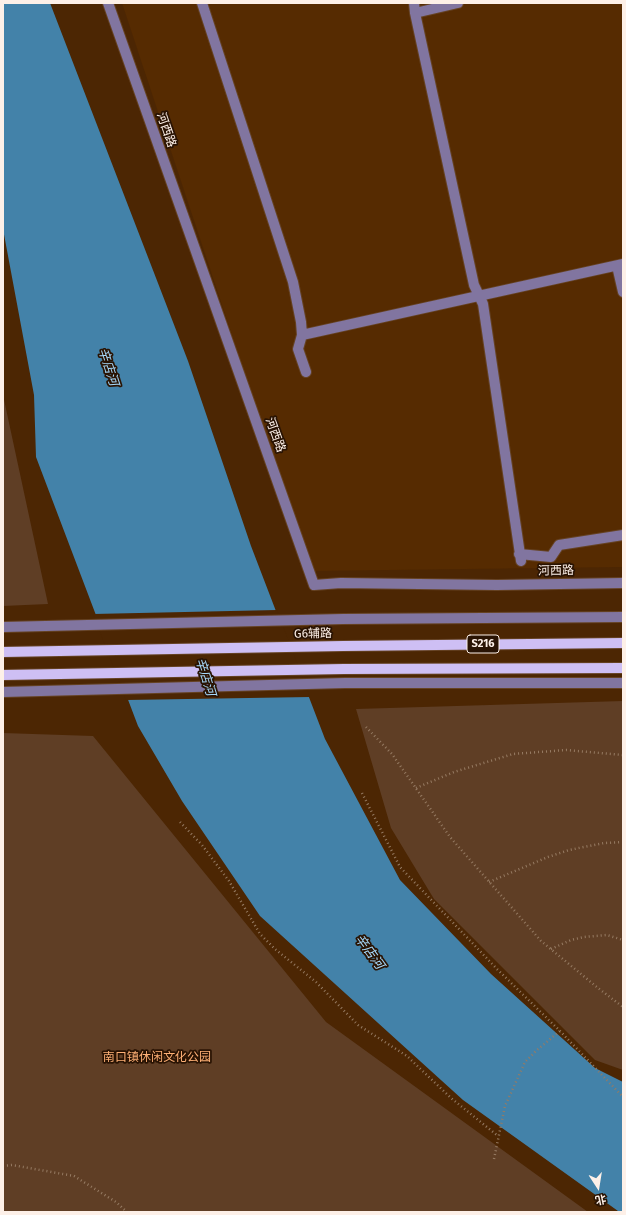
<!DOCTYPE html>
<meta charset="utf-8">
<style>
body{margin:0}
#map{position:relative;width:626px;height:1215px;overflow:hidden;background:#4c2603;font-family:"Fira Sans","Noto Sans SC",sans-serif}
canvas{display:block}
.frame{position:absolute;inset:0;border:4px solid #fdf0e8;pointer-events:none}
.north{position:absolute;left:578px;top:1167px;width:40px;height:40px;-webkit-text-stroke:3px #291303;paint-order:stroke;rotate:168deg;font-size:11px;font-weight:700;line-height:16px;text-align:center;color:#fdf0e8}
.north::after{content:'';display:block;margin:auto;width:14px;height:18px;background:#fdf0e8;clip-path:polygon(50% 0,100% 100%,50% 72%,0 100%)}
</style>
<div id="map">
<canvas width="626" height="1215"></canvas>
<div class="frame"></div>
<div class="north">北</div>
</div>
<script>
const ctx = document.querySelector('canvas').getContext('2d');
ctx.lineJoin = 'round';
function fill(path, color) {
  ctx.fillStyle = color;
  ctx.fill(path, 'evenodd');
}
function toPath(rows) {
  const path = new Path2D();
  for (const r of rows) {
    path.moveTo(r[0], r[1]);
    for (let i = 2; i < r.length; i += 2) path.lineTo(r[i], r[i + 1]);
  }
  return path;
}
function stroke(path, color, width, dash) {
  ctx.strokeStyle = color;
  ctx.lineWidth = width;
  ctx.lineCap = dash ? 'butt' : 'round';
  ctx.setLineDash(dash || []);
  ctx.stroke(path);
}
function drawText(font, color, halo, rows, align = 'center') {
  ctx.font = font + ' "Fira Sans","Noto Sans SC",sans-serif';
  ctx.lineWidth = 3.5;
  ctx.setLineDash([]);
  ctx.textBaseline = 'middle';
  ctx.strokeStyle = halo;
  ctx.fillStyle = color;
  for (const [text, x, y, turn = 0] of rows) {
    ctx.save();
    ctx.translate(x, y);
    ctx.rotate((+turn || 0) * Math.PI / 180);
    ctx.textAlign = isNaN(turn) ? turn : align;
    if (halo) ctx.strokeText(text, 0, 0);
    ctx.fillText(text, 0, 0);
    ctx.restore();
  }
}
fill(toPath([
 [122,3,623,3,623,567,310,571]
]), '#562b01');
fill(toPath([
 [3,395,48,604,3,606],
 [623,701,623,1070,595,1060,434,899,391,828,356,709],
 [3,733,93,736,326,1022,588,1212,3,1212]
]), '#5f3e25');
fill(toPath([
 [3,3,50,3,188,361,251,546,325,739,400,880,491,974,595,1068,623,1082,623,1212,618,1211,463,1100,260,916,182,801,138,726,36,457,34,395,3,229]
]), '#4382a9');
fill(toPath([
 [277,610,310,697,126,700,93,614]
]), '#4c2603');
const minor = toPath([
 [108,3,314,585,341,583,497,585,623,583],
 [202,3,293,282,301,322,302,335,298,349,306,372],
 [414,3,415,13,474,285,483,304,521,561],
 [415,13,458,3],
 [617,266,623,292],
 [302,335,623,264],
 [519,554,551,557,559,545,623,535],
 [3,627,343,619,623,617],
 [3,692,345,683,623,683]
]);
const major = toPath([
 [3,652,343,646,623,643],
 [3,675,344,669,623,668]
]);
stroke(minor, '#654223', 12);
stroke(major, '#654223', 12);
stroke(toPath([
 [366,727,392,754,450,837,541,941,598,988,623,1007],
 [416,788,454,772,513,754,566,750,623,755],
 [362,793,400,867,497,969,560,1031,623,1097],
 [180,822,202,845,229,881,260,934,275,949,316,982,358,1025,407,1056,451,1098,498,1136],
 [489,882,548,857,569,850,604,843,623,842],
 [551,949,571,940,584,937,607,935,623,940],
 [494,1159,505,1106,525,1062,537,1050,560,1031],
 [3,1166,12,1165,74,1176,116,1202,127,1212]
]), '#967b63', 2.5, [1, 3]);
stroke(minor, '#8175a0', 10);
stroke(major, '#cebff4', 10);
for (const [x, y, w] of [
 [483,644,32]
]) {
  const box = new Path2D();
  box.roundRect(x - w / 2, y - 9, w, 18, 3);
  ctx.fillStyle = '#291303';
  ctx.fill(box);
  stroke(box, '#fdf0e8', 1);
}
drawText('bold 11px', '#fdf0e8', null, [
 ["S216",483,644]
]);
drawText('12px', '#fdf0e8', '#291303', [
 ["河西路",166,130,71],
 ["河西路",275,435,70],
 ["河西路",556,571,-1],
 ["G6辅路",313,634,-1]
]);
drawText('12px', '#ffb176', '#291303', [
 ["南口镇休闲文化公园",157,1058]
]);
drawText('italic 13px', '#a6d9fb', '#291303', [
 ["辛店河",108,367,72],
 ["辛店河",205,677,73],
 ["辛店河",369,952,54]
]);
</script>
